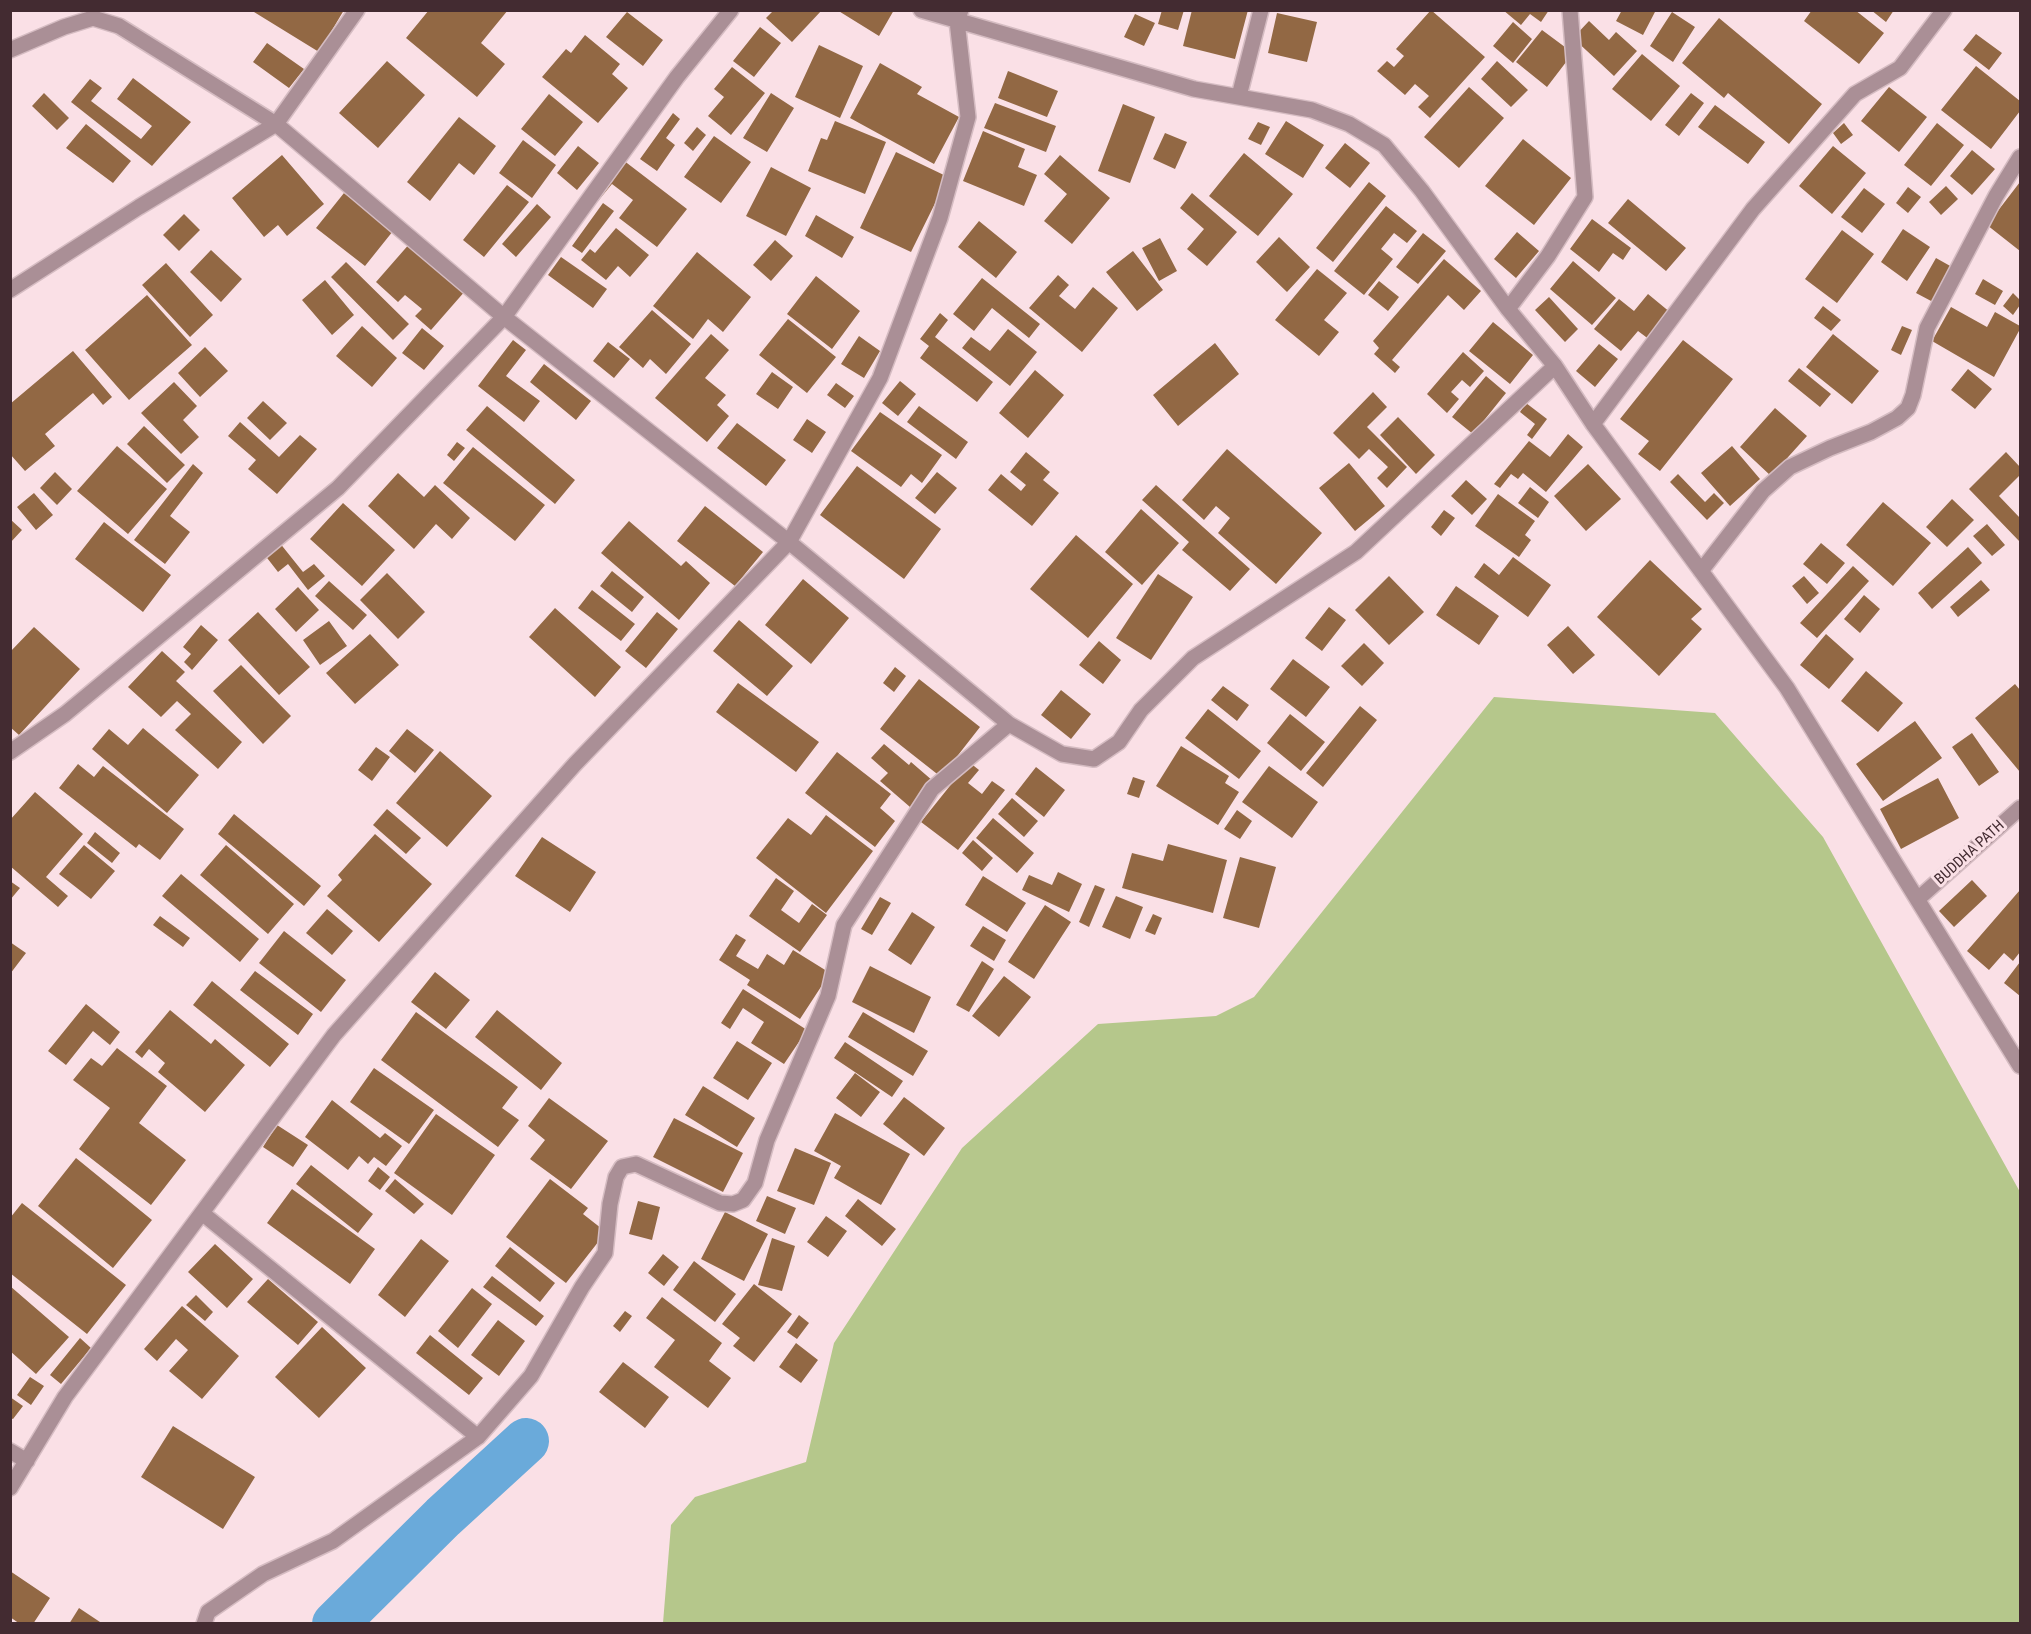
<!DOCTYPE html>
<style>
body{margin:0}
#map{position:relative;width:2031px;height:1634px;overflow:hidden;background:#fae0e6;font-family:"Roboto Condensed",sans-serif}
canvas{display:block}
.frame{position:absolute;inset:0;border:12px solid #432b31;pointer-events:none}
</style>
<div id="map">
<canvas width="2031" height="1634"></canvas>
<div class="frame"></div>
</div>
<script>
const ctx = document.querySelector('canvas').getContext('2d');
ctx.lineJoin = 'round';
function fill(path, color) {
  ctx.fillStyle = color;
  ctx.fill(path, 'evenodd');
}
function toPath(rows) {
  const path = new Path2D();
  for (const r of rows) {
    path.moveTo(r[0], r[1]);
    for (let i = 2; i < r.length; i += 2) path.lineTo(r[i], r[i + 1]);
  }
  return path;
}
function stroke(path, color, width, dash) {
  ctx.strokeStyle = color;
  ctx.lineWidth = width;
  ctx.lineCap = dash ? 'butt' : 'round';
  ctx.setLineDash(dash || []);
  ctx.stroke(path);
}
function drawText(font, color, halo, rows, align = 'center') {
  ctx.font = font + ' "Roboto Condensed",sans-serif';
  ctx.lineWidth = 6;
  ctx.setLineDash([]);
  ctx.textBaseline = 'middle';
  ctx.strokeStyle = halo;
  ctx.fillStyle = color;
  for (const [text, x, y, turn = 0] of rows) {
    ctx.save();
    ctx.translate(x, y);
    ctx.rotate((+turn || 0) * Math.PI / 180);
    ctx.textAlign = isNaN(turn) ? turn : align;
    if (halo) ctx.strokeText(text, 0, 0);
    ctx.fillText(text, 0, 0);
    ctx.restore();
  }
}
fill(toPath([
 [1494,697,1715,713,1823,837,2020,1192,2020,1623,663,1623,671,1525,695,1497,806,1462,834,1343,962,1148,1098,1024,1216,1016,1254,997]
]), '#b5c78b');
stroke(toPath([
 [335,1624,443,1517,526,1441]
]), '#6aaada', 46);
fill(toPath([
 [254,10,344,10,319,52,254,12],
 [429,10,508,10,481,43,505,64,477,97,406,38],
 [774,10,822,10,792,42,766,18],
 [837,10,894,10,879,36],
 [1162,10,1184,10,1178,30,1158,24],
 [1192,10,1248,10,1235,59,1183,46],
 [1431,10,1485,57,1430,118,1418,107,1429,96,1415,84,1405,95,1377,71,1387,61,1394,67,1404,56,1396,49],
 [1503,10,1549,10,1541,22,1530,14,1521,25],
 [1622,10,1656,10,1643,35,1616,21],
 [1812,10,1855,10,1884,33,1859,64,1804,21],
 [1871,10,1894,10,1886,22],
 [627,12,663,40,643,66,606,37],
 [1672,12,1695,27,1673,62,1650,46],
 [1277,13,1317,22,1307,62,1268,53],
 [1135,14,1155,23,1144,46,1124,37],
 [1719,18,1822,104,1789,144,1728,93,1724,98,1682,63],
 [1589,21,1609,40,1616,32,1637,51,1614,76,1573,38],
 [1513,22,1532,39,1513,63,1493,46],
 [760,27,781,43,754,77,733,61],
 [1542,30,1573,53,1547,87,1516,62],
 [1976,34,2002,53,1989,70,1963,50],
 [585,35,620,64,612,74,628,88,598,123,542,77,566,49,571,53],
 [267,43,304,69,289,88,253,62],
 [819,45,863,66,840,118,795,97],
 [1642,54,1680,86,1651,121,1612,89],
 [387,61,425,95,378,148,339,113],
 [1497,61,1528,90,1511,107,1481,79],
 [880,63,922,87,917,94,959,117,934,164,850,118],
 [1976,66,2020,101,2020,111,1991,149,1941,110],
 [732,67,765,93,731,135,708,116,724,97,714,89],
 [1008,71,1058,91,1047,117,998,98],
 [133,78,191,122,152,166,71,102,90,79,102,88,91,101,141,139,152,126,117,99],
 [1469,87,1504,118,1459,168,1424,137],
 [1889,87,1927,117,1899,152,1861,121],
 [44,93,69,118,57,130,32,106],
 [771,93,794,108,767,152,743,138],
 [1691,93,1704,103,1679,136,1665,125],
 [549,94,583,122,555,156,521,129],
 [995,103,1056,126,1046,152,984,128],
 [1123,104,1155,117,1130,183,1098,171],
 [1715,105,1765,142,1748,164,1698,127],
 [673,113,680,119,666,138,675,145,657,171,640,159],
 [459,117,496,146,474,175,459,163,430,201,407,182],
 [835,121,886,142,865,194,808,171,821,138,827,140],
 [1286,121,1324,145,1303,178,1265,154],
 [1258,122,1270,127,1261,145,1248,139],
 [1844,123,1853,135,1841,144,1833,133],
 [1937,123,1964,145,1931,186,1904,165],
 [86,124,131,161,113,183,66,148],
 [697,127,706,135,693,151,684,143],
 [983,131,1025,149,1018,167,1037,175,1024,206,963,181],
 [1165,133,1187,142,1175,169,1153,159],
 [714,136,751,162,721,203,684,177],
 [1523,139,1571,178,1534,225,1485,186],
 [523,140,556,165,532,198,499,173],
 [1345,143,1370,163,1350,188,1325,168],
 [578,146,599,163,577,190,557,173],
 [1833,146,1866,173,1832,214,1799,186],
 [1972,150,1995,169,1972,195,1950,176],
 [896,152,948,177,911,252,860,228],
 [1244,153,1293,194,1258,236,1209,196],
 [282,155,324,204,287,236,278,225,264,237,232,198],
 [1060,155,1110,198,1072,244,1044,221,1067,194,1044,174],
 [623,160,687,209,657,247,619,218,633,200,612,184,598,201,594,198],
 [771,167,811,188,786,236,746,216],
 [1369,182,1386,196,1333,262,1316,248],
 [2020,182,2020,251,1987,225],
 [507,185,529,202,484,257,463,240],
 [1946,186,1958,199,1941,215,1929,202],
 [1908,187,1921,197,1908,213,1896,203],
 [1864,188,1885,204,1862,233,1841,217],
 [344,193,393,231,365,266,316,228],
 [1192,193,1237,232,1207,266,1187,249,1204,229,1180,208],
 [1628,199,1686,248,1666,271,1608,223],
 [603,203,614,211,582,253,572,246],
 [537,204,551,217,516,257,502,244],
 [1386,206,1417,231,1407,243,1394,233,1381,249,1393,259,1364,295,1334,271],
 [184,214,200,230,179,251,163,235],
 [816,215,854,237,842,258,805,236],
 [1592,219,1631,248,1623,260,1613,253,1599,272,1570,249],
 [979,221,1017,252,996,278,958,247],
 [616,228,649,255,630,277,618,266,606,280,581,260,590,249,595,253],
 [1903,229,1930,247,1907,281,1881,262],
 [1842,230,1874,254,1837,303,1805,279],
 [1517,232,1539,251,1516,278,1494,259],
 [1423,233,1446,251,1418,284,1396,267],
 [1279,237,1310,267,1287,292,1256,262],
 [1160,238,1177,271,1159,281,1142,248],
 [775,240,793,256,771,281,753,265],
 [411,242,466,290,431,330,415,316,422,309,405,295,398,302,376,282],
 [211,250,242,279,221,302,190,272],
 [1133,251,1163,290,1137,311,1106,272],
 [697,252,751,297,723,332,708,319,693,339,653,306],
 [561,257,607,289,593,308,548,275],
 [1936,258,1952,267,1933,302,1916,293],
 [1444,259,1481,291,1464,310,1448,295,1392,360,1400,367,1395,373,1374,354,1379,348,1373,341],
 [1573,261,1616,298,1592,325,1550,289],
 [346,262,409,324,393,340,331,277],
 [166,263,213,315,190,337,142,285],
 [1317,269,1347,293,1324,320,1339,332,1319,356,1275,320],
 [1058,275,1069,285,1059,296,1075,309,1093,287,1118,308,1082,352,1029,308],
 [816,276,860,311,832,349,787,314],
 [982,278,1040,324,1029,338,992,308,974,331,953,314],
 [1983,279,2003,291,1995,305,1975,294],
 [325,280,354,315,332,335,302,300],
 [1379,281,1399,297,1388,311,1368,295],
 [2013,293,2020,300,2020,305,2013,315,2003,306],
 [1648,294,1671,313,1650,340,1638,331,1621,351,1594,329,1619,299,1634,311],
 [147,295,192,345,129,400,85,350],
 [1549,297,1578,329,1565,342,1535,310],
 [1823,306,1841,320,1831,331,1814,318],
 [1951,307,1987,327,1995,312,2020,326,2020,329,1994,377,1932,341],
 [652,310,691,344,666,374,650,359,643,368,619,347],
 [940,313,948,320,935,337,993,382,977,402,920,358,929,346,920,339],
 [788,319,836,357,807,393,759,355],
 [1493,322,1533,355,1510,384,1469,351],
 [362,326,397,358,372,387,336,356],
 [1902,326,1912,330,1901,355,1891,350],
 [422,328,444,346,424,370,402,353],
 [1008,329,1037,352,1010,386,962,348,971,337,990,351],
 [711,334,729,350,705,378,726,395,717,405,729,416,707,442,655,398],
 [1833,334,1879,371,1852,404,1806,367],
 [859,336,880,351,864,378,841,364],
 [513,340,526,350,506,376,540,401,524,422,478,386],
 [1683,340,1733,379,1660,471,1638,454,1649,441,1620,419],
 [608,342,630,359,614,378,593,361],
 [1215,343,1239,374,1178,426,1153,395],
 [1599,344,1618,359,1595,387,1576,371],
 [205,347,228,371,200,397,178,373],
 [73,351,112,397,103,405,93,393,45,434,55,446,25,471,10,454,10,404],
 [1463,352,1484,371,1470,387,1462,380,1451,392,1459,399,1447,413,1427,394],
 [544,364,591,401,576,420,530,382],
 [1799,368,1831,394,1820,407,1788,381],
 [1968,369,1992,389,1975,409,1951,390],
 [1035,370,1064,395,1028,438,999,413],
 [772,372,793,387,778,409,756,394],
 [1486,376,1506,393,1473,434,1452,417],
 [900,381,916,394,898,416,882,403],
 [174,382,197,406,183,420,199,437,181,454,141,413],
 [836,383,854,396,845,408,827,395],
 [1373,392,1387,407,1367,427,1407,467,1387,488,1377,478,1388,467,1369,449,1359,459,1333,433],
 [263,401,287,423,270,440,247,418],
 [1526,403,1547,419,1532,439,1527,435,1535,424,1520,412],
 [487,406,575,480,555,504,466,430],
 [919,406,968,442,956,459,907,422],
 [1775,408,1807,436,1771,476,1740,447],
 [880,412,942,455,922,483,911,474,901,487,851,451],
 [1398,417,1435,455,1416,474,1380,435],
 [807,419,826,432,812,453,793,440],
 [240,422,279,457,300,435,317,449,277,494,248,469,256,460,228,436],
 [737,423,786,460,766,486,717,448],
 [144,426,185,465,167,483,127,444],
 [1568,434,1583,447,1546,492,1523,473,1518,479,1511,474,1500,488,1494,484,1529,441,1550,457],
 [457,442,465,448,454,461,447,455],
 [117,446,167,489,128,534,77,491],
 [1732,446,1760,479,1730,506,1701,473],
 [473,447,545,505,515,541,443,483],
 [1227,449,1322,533,1276,584,1218,533,1230,518,1216,506,1204,520,1182,500],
 [1026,452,1050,472,1043,480,1059,493,1032,526,988,490,1001,474,1021,491,1026,485,1010,472],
 [2006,452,2020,467,2020,475,1999,496,2020,518,2020,542,1969,489],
 [1349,463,1385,506,1355,531,1319,488],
 [193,464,203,473,170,516,190,532,165,564,134,540],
 [1588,464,1621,499,1586,531,1554,496],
 [857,466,941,529,904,579,820,515],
 [55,472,72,489,57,505,40,488],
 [937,472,957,488,935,514,915,498],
 [398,473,424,497,435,485,470,518,452,539,436,524,414,549,368,506],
 [1678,474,1705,502,1714,493,1724,503,1707,520,1670,482],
 [1466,480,1487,499,1472,515,1451,496],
 [1156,485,1250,569,1230,591,1182,550,1189,542,1142,500],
 [1530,487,1549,502,1538,518,1518,503],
 [34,493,53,515,36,530,17,507],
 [1498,494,1535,521,1525,535,1531,540,1519,557,1475,526],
 [1952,499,1974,520,1947,547,1926,527],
 [1883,502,1931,543,1893,586,1846,545],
 [343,503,395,550,362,586,310,539],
 [705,506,763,552,735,586,677,541],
 [1141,509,1179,543,1142,585,1105,552],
 [1444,510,1455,518,1441,536,1431,527],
 [10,519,22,530,10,543],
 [629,521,681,566,686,561,710,583,679,620,601,553],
 [104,522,171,575,143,612,75,559],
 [1987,524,2005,545,1992,556,1973,536],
 [1076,535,1133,584,1088,638,1030,589],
 [279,542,303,572,314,564,325,576,308,590,288,564,278,572,264,554],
 [1821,543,1845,563,1827,584,1803,564],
 [1968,547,1982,563,1932,609,1918,593],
 [1513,557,1551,585,1528,617,1474,577,1484,563,1499,575],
 [1650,560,1702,609,1691,619,1702,629,1659,676,1597,617],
 [1853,566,1869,581,1817,638,1800,623],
 [612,571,644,597,632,612,600,586],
 [387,573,425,612,398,639,360,600],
 [1158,574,1193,597,1151,660,1116,638],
 [1389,576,1424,612,1389,645,1355,610],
 [1804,576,1819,593,1807,604,1792,586],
 [803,579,849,618,811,664,765,625],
 [1981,580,1990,590,1958,617,1950,607],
 [329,581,367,615,353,630,315,596],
 [1456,586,1499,616,1479,645,1436,615],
 [298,587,319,610,296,632,275,609],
 [592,590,635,624,621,641,578,608],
 [1864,595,1880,609,1860,633,1844,619],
 [1329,607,1346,620,1322,651,1305,638],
 [555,608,621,667,595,697,529,637],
 [258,612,310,667,279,695,228,640],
 [657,612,678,629,646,668,625,651],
 [739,620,793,666,767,696,713,651],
 [329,621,347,646,320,665,303,640],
 [201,625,218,640,192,670,184,662,191,654,183,647],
 [1568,626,1595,655,1573,674,1547,645],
 [34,627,80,669,19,735,10,727,10,652],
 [370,634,399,665,355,704,326,673],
 [1826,634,1854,659,1829,689,1800,665],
 [1099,641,1121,660,1103,684,1079,665],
 [1364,643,1384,663,1362,686,1341,666],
 [162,651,185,672,176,681,242,742,218,769,175,730,191,714,177,701,161,717,128,687],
 [1293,659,1330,687,1306,717,1270,689],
 [241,665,291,716,263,744,213,691],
 [895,667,906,676,894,692,883,683],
 [1866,671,1903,703,1878,732,1841,701],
 [919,679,980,727,941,777,880,729],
 [738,683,819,742,796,772,716,712],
 [2015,684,2020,690,2020,772,1975,718],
 [1223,686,1249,705,1237,721,1211,700],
 [1061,690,1091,714,1071,739,1041,715],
 [1360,706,1377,720,1323,787,1306,773],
 [1208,709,1261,751,1239,779,1185,738],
 [1290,714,1325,742,1301,771,1267,743],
 [1915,721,1942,758,1883,801,1856,764],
 [143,728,199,775,167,813,92,749,109,729,128,745],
 [407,729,434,750,415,773,389,751],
 [1972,733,1999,772,1979,786,1952,747],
 [884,744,909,765,911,762,933,781,910,807,880,781,888,773,871,758],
 [1181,746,1229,776,1225,783,1239,792,1218,825,1156,786],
 [376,747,390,757,372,781,358,770],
 [440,751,492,796,447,847,396,803],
 [837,752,891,794,880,808,895,821,875,847,805,793],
 [969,762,979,770,968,783,982,794,992,781,1005,790,958,850,921,822],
 [78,764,94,777,103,766,184,829,160,860,139,844,136,848,59,788],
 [1269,766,1318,802,1292,838,1242,802],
 [1036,767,1065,790,1044,817,1015,794],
 [1133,777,1145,781,1139,798,1127,794],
 [1938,778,1959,818,1901,849,1880,809],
 [35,792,83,834,46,877,68,896,58,907,10,866,10,820],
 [1012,798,1038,821,1024,837,998,814],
 [387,809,421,838,406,854,373,825],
 [1237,810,1252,821,1240,839,1224,829],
 [234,814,321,886,304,906,218,834],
 [826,815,873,851,826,913,756,858,788,818,811,835],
 [993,818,1034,853,1017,873,976,838],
 [95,832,120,853,112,863,87,843],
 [375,834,432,884,379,942,327,896,342,880,338,875],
 [542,837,596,872,570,912,515,876],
 [973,840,993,858,982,871,962,853],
 [1168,844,1227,860,1213,913,1122,888,1132,853,1163,861],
 [84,845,115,871,91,899,59,874],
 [226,845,294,904,268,934,200,875],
 [1240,857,1276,867,1259,928,1223,918],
 [1058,872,1082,884,1069,912,1022,890,1029,875,1052,885],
 [181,874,259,939,240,962,162,896],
 [983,876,1026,903,1007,932,965,905],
 [776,878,794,891,781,910,799,923,812,904,827,915,800,952,749,916],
 [1972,880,1987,896,1954,927,1939,911],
 [10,881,20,888,10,900],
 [1095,885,1105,889,1089,927,1079,922],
 [2020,890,2020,952,2013,961,2004,953,1989,970,1967,951],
 [1116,896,1143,907,1130,939,1102,927],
 [880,897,891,903,872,935,861,929],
 [1045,905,1071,922,1034,979,1008,962],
 [327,909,353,931,332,955,306,933],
 [912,912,935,927,911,965,888,950],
 [1153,914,1162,918,1155,935,1145,931],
 [160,916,190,938,183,947,153,925],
 [983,926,1006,940,994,961,970,946],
 [284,931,346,980,321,1012,259,963],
 [736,934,746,940,736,956,758,969,767,954,784,965,793,950,830,973,800,1019,747,985,750,980,719,960],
 [10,942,26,953,10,974],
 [982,961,994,969,969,1012,956,1005],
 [2020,962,2020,996,2004,983],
 [870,966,931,997,914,1033,852,1002],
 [255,971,313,1014,298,1035,240,990],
 [435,972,470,1000,446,1029,411,1002],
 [1004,976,1031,997,999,1037,972,1016],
 [212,981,289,1044,270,1067,193,1005],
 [743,989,807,1030,784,1064,751,1043,764,1022,743,1008,730,1029,721,1023],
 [86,1004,120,1032,110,1045,93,1031,66,1065,48,1051],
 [170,1010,211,1044,215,1039,245,1065,205,1112,158,1072,165,1063,149,1049,142,1058,135,1052],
 [497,1010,562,1063,541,1090,475,1037],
 [416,1012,518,1087,502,1108,519,1120,498,1147,381,1060],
 [863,1012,928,1051,913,1076,848,1037],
 [737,1041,772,1063,748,1100,713,1078],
 [845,1042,903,1081,892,1097,834,1058],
 [117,1048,167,1086,139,1123,186,1160,151,1205,79,1149,110,1108,73,1080,91,1058,102,1066],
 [374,1068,434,1110,409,1144,350,1102],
 [855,1073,880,1092,861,1117,836,1098],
 [703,1086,755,1118,737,1147,685,1115],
 [904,1097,945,1128,924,1156,883,1124],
 [549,1098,608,1141,571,1189,530,1159,545,1140,528,1126],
 [332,1100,380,1138,385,1133,402,1146,386,1166,374,1157,368,1164,359,1156,348,1170,305,1137],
 [835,1113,910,1154,881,1205,834,1178,841,1166,814,1151],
 [436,1114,495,1155,452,1215,394,1173],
 [674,1118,743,1153,723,1192,653,1157],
 [277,1125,308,1145,293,1167,263,1147],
 [795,1148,831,1163,814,1205,777,1191],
 [76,1158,152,1220,113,1268,38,1206],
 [311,1165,373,1214,358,1233,296,1184],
 [378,1167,390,1177,380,1190,368,1181],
 [395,1179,424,1204,414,1214,385,1191],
 [550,1179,588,1208,583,1214,606,1232,566,1283,506,1237],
 [292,1189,375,1249,350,1284,267,1223],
 [767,1196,796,1208,785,1234,756,1221],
 [858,1199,896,1229,882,1246,845,1216],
 [638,1201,660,1207,652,1240,629,1234],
 [22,1203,126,1285,87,1334,10,1273,10,1218],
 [725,1212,768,1234,744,1281,701,1259],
 [826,1216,847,1231,828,1257,807,1242],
 [772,1238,795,1246,782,1291,758,1285],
 [421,1239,449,1261,405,1317,378,1295],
 [215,1244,253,1279,227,1308,188,1272],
 [510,1247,555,1283,540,1302,495,1266],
 [663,1254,679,1267,664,1286,648,1273],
 [694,1261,736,1294,715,1322,673,1290],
 [492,1276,544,1316,536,1326,483,1287],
 [268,1279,318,1322,298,1345,247,1302],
 [754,1284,792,1314,754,1362,733,1346,740,1338,722,1324],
 [10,1286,69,1337,36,1374,10,1351],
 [472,1288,492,1304,458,1348,438,1331],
 [196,1295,213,1312,205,1321,186,1305],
 [662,1297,722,1343,709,1361,731,1378,708,1408,654,1367,675,1340,646,1318],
 [182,1306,239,1356,202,1399,169,1371,188,1350,176,1339,157,1361,144,1349],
 [625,1311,632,1316,620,1332,613,1326],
 [799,1315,809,1323,797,1339,787,1332],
 [498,1320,525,1341,499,1376,471,1355],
 [322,1327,366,1368,319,1418,275,1377],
 [430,1335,483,1378,469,1395,416,1353],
 [80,1338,91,1348,61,1384,50,1375],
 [796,1343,818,1360,801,1383,779,1367],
 [623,1362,669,1397,645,1428,599,1392],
 [30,1377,44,1386,31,1405,17,1395],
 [10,1397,23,1406,13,1419,10,1418],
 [173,1426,255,1477,223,1529,141,1477],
 [10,1571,50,1598,33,1624,20,1624,10,1617],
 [79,1608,103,1624,69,1624]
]), '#926844');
const minor = toPath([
 [921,10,1194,89,1312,110,1349,124,1384,145,1422,191,1508,309,1555,366,1593,424,1787,688,2020,1066],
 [10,50,64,27,93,18,119,26,276,124,504,317,789,542,1009,724,1062,754,1094,759,1119,742,1141,710,1193,658,1356,552,1555,366],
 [1239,96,1261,10],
 [10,290,139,207,276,124,357,10],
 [1508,309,1548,256,1585,197,1570,10],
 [1593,424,1753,209,1855,94,1900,68,1944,10],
 [1701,571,1763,491,1790,467,1830,448,1871,432,1897,418,1908,408,1913,395,1927,328,1996,196,2020,157],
 [10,752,65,714,338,488,504,317,677,77,731,10],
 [1919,898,2020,808],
 [202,1213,478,1437],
 [10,1451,27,1461],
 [10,1488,65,1397,334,1035,575,764,789,542,880,378,940,218,968,117,957,21,961,10],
 [204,1624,208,1612,263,1574,333,1541,478,1437,531,1376,582,1287,605,1253,610,1204,616,1177,622,1167,636,1164,720,1203,733,1204,743,1200,755,1183,767,1140,828,996,844,925,932,789,1009,724]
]);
stroke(minor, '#d5bcc2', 18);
stroke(minor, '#aa8f96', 15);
drawText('15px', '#432b31', '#fae0e6', [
 ["BUDDHA PATH",1970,853,-42]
]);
</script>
